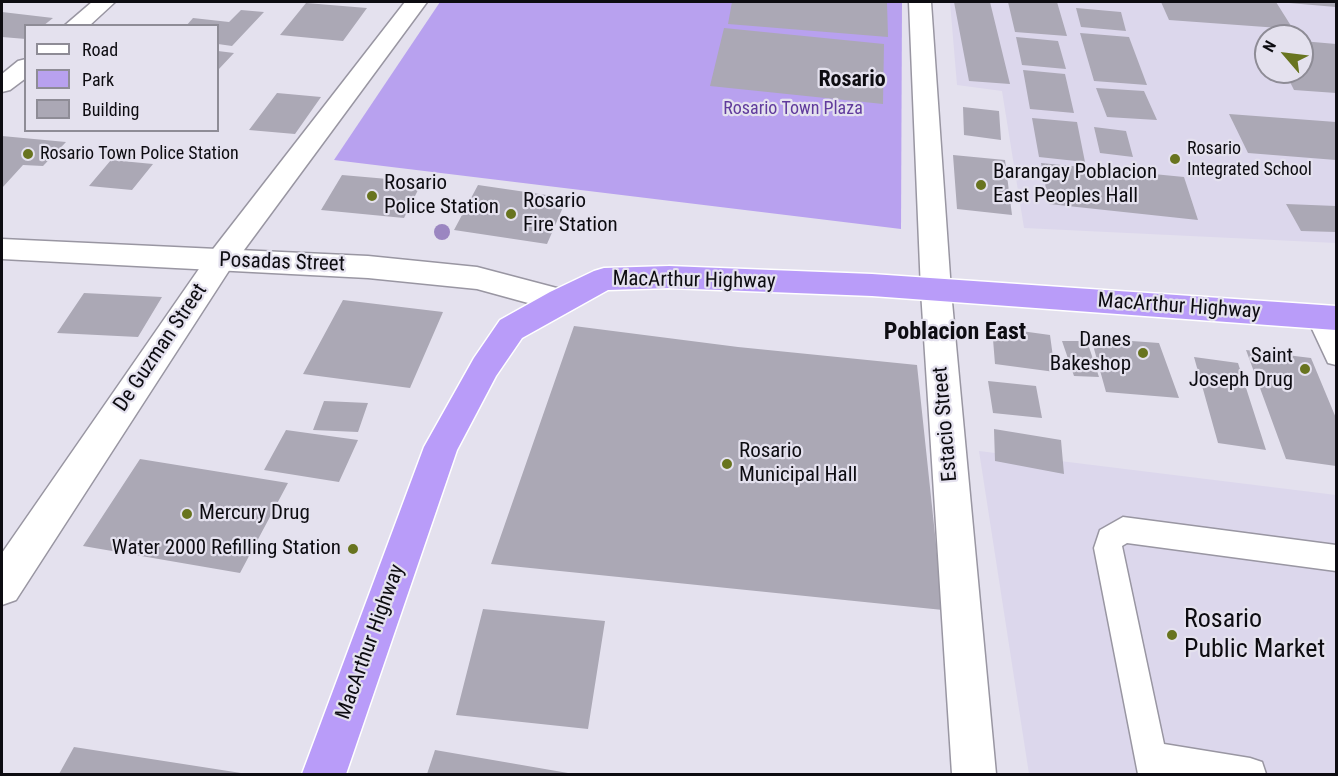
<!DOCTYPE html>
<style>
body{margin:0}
#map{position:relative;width:1338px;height:776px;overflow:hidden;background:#e4e1ee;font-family:"Roboto Condensed",sans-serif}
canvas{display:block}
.frame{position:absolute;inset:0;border:3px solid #0d0c11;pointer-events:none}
.legend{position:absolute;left:24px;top:24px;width:195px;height:108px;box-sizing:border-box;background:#e4e1ee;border:2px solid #8e8c96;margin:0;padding:8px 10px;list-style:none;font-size:18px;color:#0d0c11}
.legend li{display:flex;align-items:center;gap:12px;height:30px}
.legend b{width:30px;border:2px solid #8e8c96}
.north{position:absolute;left:1254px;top:24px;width:60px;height:60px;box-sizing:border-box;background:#e4e1ee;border:2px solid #8e8c96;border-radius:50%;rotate:298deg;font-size:16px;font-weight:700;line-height:24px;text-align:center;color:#0d0c11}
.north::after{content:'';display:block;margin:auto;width:21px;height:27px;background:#68741f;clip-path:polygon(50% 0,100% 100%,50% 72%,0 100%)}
</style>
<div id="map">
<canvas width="1338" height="776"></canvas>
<div class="frame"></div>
<ul class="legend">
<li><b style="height:8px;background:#fff"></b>Road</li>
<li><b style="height:16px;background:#b8a1ef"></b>Park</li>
<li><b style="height:16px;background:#aba8b5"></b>Building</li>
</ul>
<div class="north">N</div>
</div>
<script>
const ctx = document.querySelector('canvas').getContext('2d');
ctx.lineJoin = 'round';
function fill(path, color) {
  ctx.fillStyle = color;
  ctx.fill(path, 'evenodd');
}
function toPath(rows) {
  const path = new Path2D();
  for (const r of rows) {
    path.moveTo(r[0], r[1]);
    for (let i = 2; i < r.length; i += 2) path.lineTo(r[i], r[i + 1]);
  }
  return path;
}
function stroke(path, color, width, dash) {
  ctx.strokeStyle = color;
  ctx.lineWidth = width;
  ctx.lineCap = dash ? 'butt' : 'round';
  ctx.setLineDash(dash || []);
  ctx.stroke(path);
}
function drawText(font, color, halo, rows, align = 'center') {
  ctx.font = font + ' "Roboto Condensed",sans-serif';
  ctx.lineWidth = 4.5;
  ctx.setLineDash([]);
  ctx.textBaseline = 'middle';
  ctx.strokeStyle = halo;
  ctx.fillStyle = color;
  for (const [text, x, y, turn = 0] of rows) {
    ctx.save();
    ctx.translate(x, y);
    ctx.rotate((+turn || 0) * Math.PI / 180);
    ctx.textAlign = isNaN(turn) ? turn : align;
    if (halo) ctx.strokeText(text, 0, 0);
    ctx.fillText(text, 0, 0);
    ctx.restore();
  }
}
fill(toPath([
 [950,2,1336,2,1336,243,1024,228,1002,91,957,85],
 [1266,36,1302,36,1302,72,1266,72],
 [979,451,1336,495,1336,774,1029,774]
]), '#dcd7ec');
fill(toPath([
 [440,2,902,2,901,229,334,160]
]), '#b8a1ef');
fill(toPath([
 [732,2,887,2,888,37,728,24],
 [954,2,990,2,1010,84,969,81],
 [1008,2,1057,2,1067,36,1015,32],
 [1161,2,1276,2,1293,29,1169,20],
 [1289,2,1336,2,1336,7,1289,3],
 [306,3,367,8,343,41,280,35],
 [1076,8,1121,12,1126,31,1081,27],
 [241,10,264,12,232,46,218,44,218,26,186,26,193,18,229,22],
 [2,12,53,18,43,26,26,26,26,39,2,37],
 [724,28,884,44,883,104,710,86],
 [1080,33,1129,37,1147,85,1094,81],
 [1016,37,1058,41,1066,69,1022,65],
 [1302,41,1336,44,1336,93,1294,90,1285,72,1302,72],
 [218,51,234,53,218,70],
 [1023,70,1065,74,1074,113,1030,109],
 [1096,88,1144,91,1157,120,1107,117],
 [277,93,321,97,295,134,249,130],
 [963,107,999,111,1001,140,964,135],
 [1229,114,1336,122,1336,160,1248,153],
 [1032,118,1077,122,1085,162,1039,157],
 [1094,127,1126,131,1133,157,1100,153],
 [2,136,66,142,43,166,23,165,2,188],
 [953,155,1005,160,1012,215,957,209],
 [111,160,153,164,132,190,89,186],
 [1041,163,1184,177,1198,220,1049,204],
 [342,175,422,182,404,218,321,210],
 [478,185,567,198,547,244,454,230],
 [1286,204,1336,206,1336,232,1301,231],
 [84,293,162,297,138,337,57,333],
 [343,300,443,312,410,388,303,374],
 [574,326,738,347,917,365,943,610,491,564],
 [992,327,1050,335,1055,372,995,364],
 [1091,338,1159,343,1179,398,1106,392],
 [1062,341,1087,341,1099,377,1074,376],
 [1246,350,1311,358,1336,418,1336,466,1286,459],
 [1194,357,1238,363,1266,450,1218,443],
 [988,381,1036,386,1042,418,993,413],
 [324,401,368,403,358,432,313,430],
 [994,429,1061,440,1064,474,995,461],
 [286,430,358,440,339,482,264,470],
 [140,459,288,483,240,573,83,546],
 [483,609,605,621,588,729,456,715],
 [74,747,241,773,241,774,59,774],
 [435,750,568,773,568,774,427,774]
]), '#aba8b5');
const lane = toPath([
 [1317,307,1325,310,1336,333,1336,365,1328,363,1306,316,1309,310,1317,307],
 [1123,517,1336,545,1336,571,1127,543,1122,546,1164,744,1250,758,1262,762,1266,774,1138,774,1094,548,1100,530,1123,517]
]);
const street = toPath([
 [92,2,115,2,89,26,64,26,92,2],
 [405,2,427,2,230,269,16,600,2,605,2,553,210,253,405,2],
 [26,59,26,78,10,90,2,92,2,74,18,61,26,59],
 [936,280,947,283,951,291,996,774,952,774,921,291,925,283,936,280]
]);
const secondary = toPath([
 [909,2,931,2,951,291,947,299,936,302,925,299,921,291,909,2],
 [2,239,368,256,477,267,572,292,576,300,572,308,561,312,477,289,368,278,2,259,2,239]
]);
const highway = toPath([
 [669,266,872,274,1336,306,1336,330,872,296,669,288,608,290,522,338,496,376,457,450,346,774,302,774,424,447,474,358,500,320,550,292,594,271,604,268,669,266]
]);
stroke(lane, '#9996a2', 3);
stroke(street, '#9996a2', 3);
stroke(secondary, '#9996a2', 3);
stroke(highway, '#fff', 3);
fill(lane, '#fff');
fill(street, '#fff');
fill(secondary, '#fff');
fill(highway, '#b99cf9');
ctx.fillStyle = '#9b86c1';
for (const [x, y] of [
 [442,232]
]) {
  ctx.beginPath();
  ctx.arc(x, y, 8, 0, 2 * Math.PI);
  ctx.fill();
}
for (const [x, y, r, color] of [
 [28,154,6,"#68741f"],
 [1175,159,6,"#68741f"],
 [981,185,6,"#68741f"],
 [372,196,6,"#68741f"],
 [511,214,6,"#68741f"],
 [1143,353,6,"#68741f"],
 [1305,369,6,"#68741f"],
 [727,464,6,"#68741f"],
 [187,514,6,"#68741f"],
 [353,549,6,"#68741f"],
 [1172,635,6,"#68741f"]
]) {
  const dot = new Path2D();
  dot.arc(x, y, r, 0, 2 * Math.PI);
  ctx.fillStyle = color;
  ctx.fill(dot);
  stroke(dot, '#e4e1ee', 2);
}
drawText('18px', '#603b9c', '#e4e1ee', [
 ["Rosario Town Plaza",793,109]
]);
drawText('18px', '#0d0c11', '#e4e1ee', [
 ["Rosario",1187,149],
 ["Integrated School",1187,170],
 ["Rosario Town Police Station",40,154]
], 'left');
drawText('21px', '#0d0c11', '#e4e1ee', [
 ["Barangay Poblacion",993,173],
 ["East Peoples Hall",993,197],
 ["Rosario",384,184],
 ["Police Station",384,208],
 ["Rosario",523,202],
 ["Fire Station",523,226],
 ["Danes",1131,341,"right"],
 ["Bakeshop",1131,365,"right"],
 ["Saint",1293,357,"right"],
 ["Joseph Drug",1293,381,"right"],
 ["Rosario",739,452],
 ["Municipal Hall",739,476],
 ["Mercury Drug",199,514],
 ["Water 2000 Refilling Station",341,549,"right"]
], 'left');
drawText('21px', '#0d0c11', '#e4e1ee', [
 ["Posadas Street",282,263,2],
 ["MacArthur Highway",694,281,1],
 ["MacArthur Highway",1179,307,4],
 ["De Guzman Street",161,348,-56],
 ["Estacio Street",946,424,-95],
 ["MacArthur Highway",371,642,-70]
]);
drawText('bold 22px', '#0d0c11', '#e4e1ee', [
 ["Rosario",852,80]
]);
drawText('bold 24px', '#0d0c11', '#e4e1ee', [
 ["Poblacion East",955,333]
]);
drawText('26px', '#0d0c11', '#e4e1ee', [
 ["Rosario",1184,620],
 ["Public Market",1184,650]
], 'left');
</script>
